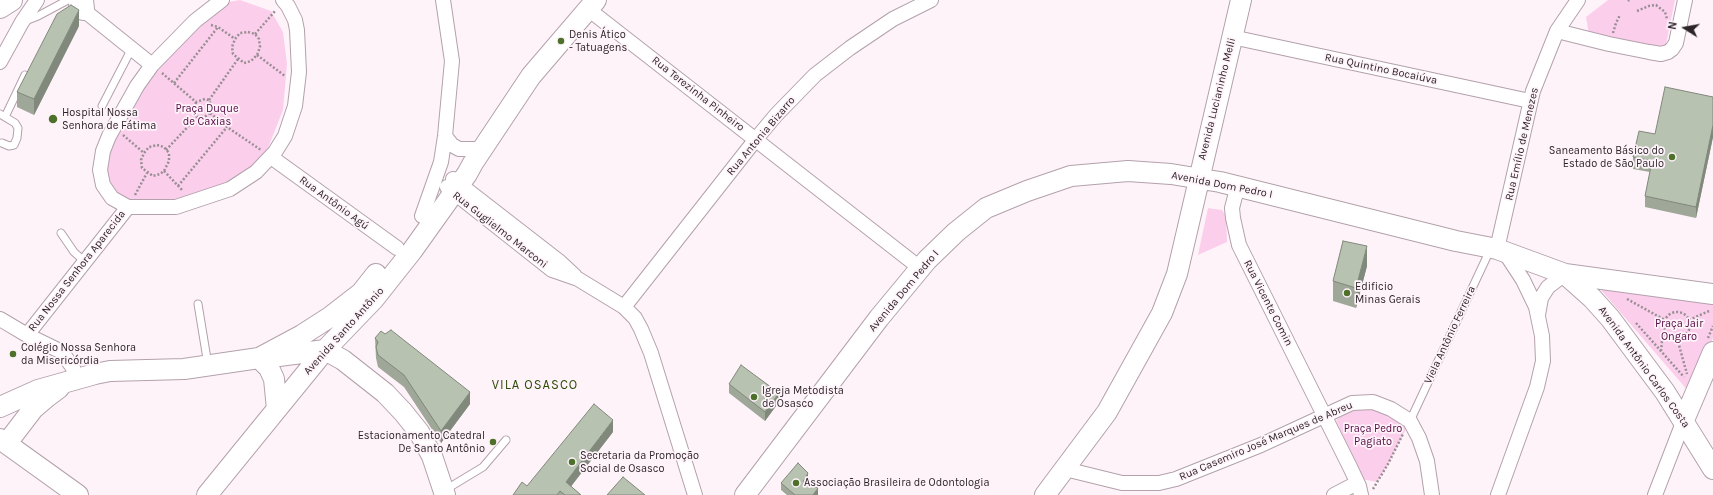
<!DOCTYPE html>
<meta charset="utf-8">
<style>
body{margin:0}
#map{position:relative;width:1713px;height:495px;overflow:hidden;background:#fff3fa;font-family:Karla,sans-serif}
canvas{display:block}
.north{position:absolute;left:1665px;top:8px;width:40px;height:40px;-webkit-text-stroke:3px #fff3fa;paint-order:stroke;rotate:281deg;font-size:11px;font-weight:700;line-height:16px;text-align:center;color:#2b2428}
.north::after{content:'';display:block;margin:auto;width:14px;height:18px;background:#2b2428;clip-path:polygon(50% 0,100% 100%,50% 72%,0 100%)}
</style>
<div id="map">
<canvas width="1713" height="495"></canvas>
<div class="north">N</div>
</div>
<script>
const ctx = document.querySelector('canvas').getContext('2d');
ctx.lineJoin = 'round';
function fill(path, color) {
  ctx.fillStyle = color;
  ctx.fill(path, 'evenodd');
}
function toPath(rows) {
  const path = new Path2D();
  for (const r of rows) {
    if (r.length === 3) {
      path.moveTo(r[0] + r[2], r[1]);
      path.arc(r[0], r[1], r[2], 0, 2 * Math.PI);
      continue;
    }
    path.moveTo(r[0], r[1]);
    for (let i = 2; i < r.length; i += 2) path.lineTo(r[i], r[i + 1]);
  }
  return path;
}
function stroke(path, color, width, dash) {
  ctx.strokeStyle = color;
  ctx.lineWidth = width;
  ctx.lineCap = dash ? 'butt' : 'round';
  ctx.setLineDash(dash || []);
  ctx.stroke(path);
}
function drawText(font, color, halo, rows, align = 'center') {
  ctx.font = font + ' Karla,sans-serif';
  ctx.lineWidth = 3.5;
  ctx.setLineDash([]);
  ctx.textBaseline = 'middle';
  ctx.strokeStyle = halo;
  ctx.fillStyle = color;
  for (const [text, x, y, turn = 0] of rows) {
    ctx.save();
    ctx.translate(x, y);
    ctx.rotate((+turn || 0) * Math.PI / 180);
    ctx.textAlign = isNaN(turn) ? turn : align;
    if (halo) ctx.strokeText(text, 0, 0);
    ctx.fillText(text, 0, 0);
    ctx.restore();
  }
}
fill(toPath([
 [240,0,271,11,283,32,287,64,283,110,268,148,252,167,228,183,179,200,150,203,131,200,116,192,106,177,106,154,143,88,168,51,223,3],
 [1608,0,1675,0,1666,44,1658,47,1589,35,1586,17],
 [1208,208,1222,210,1226,216,1227,242,1198,255],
 [1595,283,1713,300,1713,338,1689,392],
 [1371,407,1409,423,1388,464,1377,482,1362,479,1336,420,1352,409]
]), '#fbcfeb');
const lane = toPath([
 [25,21,38,16,68,0],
 [102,106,132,48],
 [0,114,15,123,18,128,17,138,14,145,9,146,2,143],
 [5,117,25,75],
 [61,233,74,252,85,262],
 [198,304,208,365],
 [1410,421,1490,250],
 [445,490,483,467,506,440]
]);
const street = toPath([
 [222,0,195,21,152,65,137,86,109,136,103,151,100,170,103,185,112,198,128,207,176,207,230,189,256,172,275,152,285,136,295,106,299,72,297,30,295,20,288,6,283,0],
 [76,4,152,65],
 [588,9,920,268],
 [1557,31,1609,44,1649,52,1661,54,1668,52,1672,49,1676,43,1685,0],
 [1232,37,1530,101],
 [0,62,22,22,37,0],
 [445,136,452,145,459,149,481,149],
 [271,157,397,248],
 [453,179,560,262,575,276],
 [1238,185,1232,208,1233,218,1239,245,1350,467,1359,486,1361,495],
 [447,187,552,270,578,279,624,307,635,318,641,329,651,353,695,495],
 [422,216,441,162,445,136,452,61,443,0],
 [1497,249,1533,91,1557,31,1578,0],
 [624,307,756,139,776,115,815,75,850,48,893,19,931,0],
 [1538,315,1541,298,1548,287,1565,274],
 [0,319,27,335,62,352,73,368,77,378],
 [27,335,128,207],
 [1065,469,1122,483,1159,483,1176,479,1261,445,1352,403,1373,402,1391,409,1410,421,1419,438,1427,461,1432,495],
 [1334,495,1357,483],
 [1498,495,1537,387,1543,361,1542,336,1536,307,1523,280,1506,254],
 [1655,495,1684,420]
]);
const secondary = toPath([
 [1565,274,1592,298,1610,318,1665,392,1713,469],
 [325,350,343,360,385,393,403,412,419,432,432,456,445,495],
 [271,357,325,350],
 [259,358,269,368,274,379,277,409],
 [0,407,38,390,95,374,110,371,184,369,259,358,302,335,330,317,361,293,376,274],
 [1684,420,1713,352],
 [0,439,78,495],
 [7,443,33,409,47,397,59,388],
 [207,495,325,350,374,299,412,251,467,174,473,163,531,76,596,0],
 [745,495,879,318,927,260,956,232,986,208,1027,191,1071,176,1128,171,1171,174,1220,182,1456,241,1497,249,1565,274,1713,294],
 [1045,495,1107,412,1162,313,1177,274,1241,0]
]);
const primary = toPath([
 [82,0,83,9],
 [0,7,11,0]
]);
stroke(lane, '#b3a1ac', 9);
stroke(street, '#b3a1ac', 16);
stroke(secondary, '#b3a1ac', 22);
stroke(primary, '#b3a1ac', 24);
stroke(toPath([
 [1628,1,1629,0],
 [1637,11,1649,6,1656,5,1665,12,1667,19],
 [211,25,218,27,235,39],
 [248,32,255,34,259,39,260,47,257,55,251,61,244,63,233,54,232,47,235,39,240,33,248,32],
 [1613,33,1616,23,1620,15],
 [255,34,276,10],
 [257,55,285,76],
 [162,73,196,102,205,99,209,100,211,105,210,113,227,127,261,150],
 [174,83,218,27],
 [209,100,238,59],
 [196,102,194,113,197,117,206,116,210,113],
 [123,135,144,153],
 [157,145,164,147,169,153,169,161,164,171,160,174,153,176,142,168,141,160,144,153,149,147,157,145],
 [166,150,197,117],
 [164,171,183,191],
 [178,186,227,127],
 [135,195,147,173],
 [1627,299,1665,320],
 [1677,325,13],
 [1689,320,1709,311],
 [1636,323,1684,377],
 [1677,338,1687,374],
 [1708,338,1713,326],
 [1661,351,1662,341,1666,332],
 [1373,489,1388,464,1403,434]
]), '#988e94', 2.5, [2, 2]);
stroke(lane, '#fff', 7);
stroke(street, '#fff', 14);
stroke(secondary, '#fff', 20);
stroke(primary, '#fff', 22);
fill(toPath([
 [79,26,34,115,17,107,17,92],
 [1713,97,1713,137,1696,218,1645,207,1645,196,1650,172,1633,169,1633,157,1655,134],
 [1367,266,1356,308,1333,301,1333,281],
 [375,338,470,404,441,443,404,387,378,367,376,358],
 [729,384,779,402,765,421,729,393],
 [613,432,571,486,581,495,513,495],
 [808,479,806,483,818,495,787,495,781,490,781,483]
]), '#9ea798');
fill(toPath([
 [79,10,79,26,34,115,34,99],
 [1713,125,1713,137,1696,218,1696,207],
 [1367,246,1367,266,1356,308,1356,288],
 [470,392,470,404,441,443,441,431],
 [779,393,779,402,765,421,765,412],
 [613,420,613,432,566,493,566,482],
 [808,473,808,479,803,488,803,482],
 [818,488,818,495,813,495]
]), '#81887c');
const building = toPath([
 [71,5,79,10,34,99,17,92,57,14,71,5],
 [1665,87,1713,97,1713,125,1696,207,1645,196,1652,161,1633,157,1639,131,1655,134,1665,87],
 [1343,241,1367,246,1356,288,1333,281,1343,241],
 [391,330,470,392,441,431,404,375,378,355,376,347,378,342,375,338,381,331,385,334,391,330],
 [741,365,779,393,765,412,729,384,741,365],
 [594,404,613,420,566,482,581,495,565,495,560,491,557,495,513,495,522,482,527,486,594,404],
 [798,463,808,473,803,482,818,488,813,495,795,495,781,483,798,463],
 [623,477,645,495,607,495,623,477]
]);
fill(building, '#b8c2b1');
stroke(building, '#81887c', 1);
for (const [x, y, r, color] of [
 [561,41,4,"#4d712a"],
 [53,119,5,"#4d712a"],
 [1672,157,4,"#4d712a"],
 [1347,293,4,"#4d712a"],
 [13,354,4,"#4d712a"],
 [754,397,4,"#4d712a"],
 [493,442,4,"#4d712a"],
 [572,462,4,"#4d712a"],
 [796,483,4,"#4d712a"]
]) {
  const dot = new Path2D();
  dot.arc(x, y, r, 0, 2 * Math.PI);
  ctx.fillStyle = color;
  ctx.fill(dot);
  stroke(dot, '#fff3fa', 1.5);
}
drawText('11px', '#2b2428', '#fff3fa', [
 ["Denis Ático",569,35],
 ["- Tatuagens",569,48],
 ["Hospital Nossa",62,113],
 ["Senhora de Fátima",62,126],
 ["Saneamento Básico do",1664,151,"right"],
 ["Estado de São Paulo",1664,164,"right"],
 ["Edificio",1355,287],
 ["Minas Gerais",1355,300],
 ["Colégio Nossa Senhora",21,348],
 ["da Misericórdia",21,361],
 ["Igreja Metodista",762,391],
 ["de Osasco",762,404],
 ["Estacionamento Catedral",485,436,"right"],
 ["De Santo Antônio",485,449,"right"],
 ["Secretaria da Promoção",580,456],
 ["Social de Osasco",580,469],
 ["Associação Brasileira de Odontologia",804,483]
], 'left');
drawText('11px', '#2b2428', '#fff3fa', [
 ["Rua Quintino Bocaiúva",1381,69,12],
 ["Rua Terezinha Pinheiro",698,94,38],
 ["Avenida Lucianinho Melli",1217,99,-76],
 ["Rua Antonia Bizarro",761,136,-50],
 ["Rua Emílio de Menezes",1522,144,-77],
 ["Avenida Dom Pedro I",1222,185,11],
 ["Rua Antônio Agú",334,203,36],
 ["Rua Guglielmo Marconi",500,230,38],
 ["Rua Nossa Senhora Aparecida",77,271,-52],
 ["Avenida Dom Pedro I",904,291,-50],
 ["Rua Vicente Comin",1268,303,63],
 ["Avenida Santo Antônio",344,331,-48],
 ["Viela Antônio Ferreira",1450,335,-65],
 ["Avenida Antônio Carlos Costa",1644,367,54],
 ["Rua Casemiro José Marques de Abreu",1266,441,-23]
]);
drawText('11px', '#530841', '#fff3fa', [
 ["Praça Duque",207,109],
 ["de Caxias",207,122],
 ["Praça Jair",1679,324],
 ["Ongaro",1679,337],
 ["Praça Pedro",1373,429],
 ["Pagiato",1373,442]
]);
ctx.letterSpacing = '1px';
drawText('13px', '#2e4d08', '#fff3fa', [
 ["VILA OSASCO",535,385]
]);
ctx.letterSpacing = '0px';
</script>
